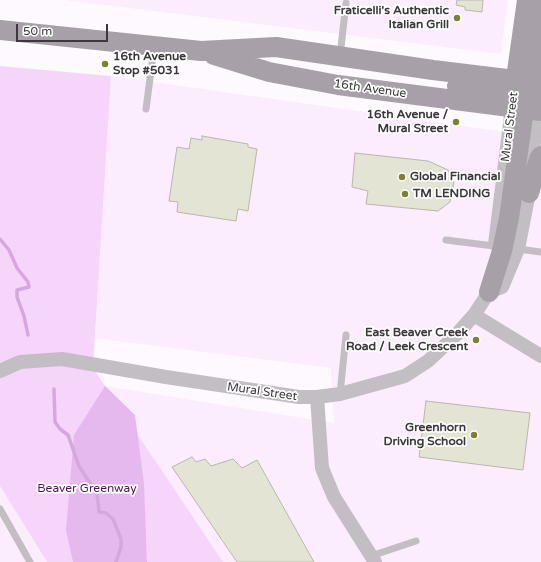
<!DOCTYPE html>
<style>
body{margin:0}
#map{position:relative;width:541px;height:562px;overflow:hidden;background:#fef9fe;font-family:"Varela Round",sans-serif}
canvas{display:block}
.scale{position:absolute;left:16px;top:24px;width:92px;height:18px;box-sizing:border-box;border:2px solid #3d383e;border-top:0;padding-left:5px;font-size:12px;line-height:14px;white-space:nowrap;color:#3d383e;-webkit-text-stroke:3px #fff;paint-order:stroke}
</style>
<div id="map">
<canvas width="541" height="562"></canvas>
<div class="scale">50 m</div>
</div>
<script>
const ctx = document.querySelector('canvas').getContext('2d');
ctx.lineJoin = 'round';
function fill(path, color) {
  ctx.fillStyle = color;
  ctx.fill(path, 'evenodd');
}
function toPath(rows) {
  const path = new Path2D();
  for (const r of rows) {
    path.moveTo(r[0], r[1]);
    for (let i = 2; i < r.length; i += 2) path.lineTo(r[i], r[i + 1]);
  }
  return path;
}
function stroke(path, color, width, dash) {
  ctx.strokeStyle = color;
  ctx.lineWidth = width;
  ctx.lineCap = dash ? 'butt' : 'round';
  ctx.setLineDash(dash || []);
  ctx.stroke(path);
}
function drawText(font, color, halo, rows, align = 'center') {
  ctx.font = font + ' "Varela Round",sans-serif';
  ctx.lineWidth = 3.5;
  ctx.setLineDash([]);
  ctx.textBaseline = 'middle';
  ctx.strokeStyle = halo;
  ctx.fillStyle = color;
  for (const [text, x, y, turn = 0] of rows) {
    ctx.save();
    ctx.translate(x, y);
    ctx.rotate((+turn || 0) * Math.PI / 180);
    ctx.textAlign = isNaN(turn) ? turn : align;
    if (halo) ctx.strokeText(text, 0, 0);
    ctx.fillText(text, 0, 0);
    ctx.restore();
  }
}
fill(toPath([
 [64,0,508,0,501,54],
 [111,76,541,137,541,562,222,562,105,386,334,423,331,368,95,338],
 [0,486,47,562,0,562]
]), '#fbedfd');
fill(toPath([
 [0,66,111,76,93,368,223,562,47,562,0,486]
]), '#f5d6fa');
fill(toPath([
 [105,386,135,415,144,483,147,562,73,562,66,530,74,435]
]), '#e6b9ee');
stroke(toPath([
 [0,239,9,250,17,268,28,282,29,287,17,290,17,297,24,316,28,335],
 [54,389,55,422,60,429,68,435,79,466,97,494,99,512,106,513,113,519,121,539,121,547,116,562]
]), '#d5a8dd', 3.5);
const building = toPath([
 [457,0,483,0,482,12,465,10,465,7,456,5,457,0],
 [202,136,248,144,248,147,257,149,248,211,238,209,236,221,177,212,178,202,169,201,177,147,189,149,191,138,202,140,202,136],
 [355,153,428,161,448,170,454,183,450,202,438,211,366,204,368,191,352,187,355,153],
 [426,401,530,413,523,470,419,457,426,401],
 [192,457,196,462,205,459,211,466,233,459,242,468,257,460,314,562,237,562,172,467,192,457]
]);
fill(building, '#e3e4d4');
stroke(building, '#b8b9aa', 1);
stroke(toPath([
 [340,56,346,3],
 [146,109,154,48],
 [446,240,494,246],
 [518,249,541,252],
 [340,394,346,335],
 [0,509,30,562],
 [371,556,416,541]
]), '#c3bec4', 7);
stroke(toPath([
 [495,244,512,107],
 [474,315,541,356],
 [0,371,20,362,62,359,166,377,299,397,317,397,340,394,405,376,428,361,457,334,474,315,489,292,502,287,518,249,529,193,537,111],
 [317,397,322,468,334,497,375,562]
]), '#c3bec4', 14);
stroke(toPath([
 [0,30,201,51,276,47,433,70,541,83],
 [214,55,269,72,338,85,541,111],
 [457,86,517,93],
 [514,93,527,0],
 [533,95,532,82,541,6],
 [529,193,539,159,541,156],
 [489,292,502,251,509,218,524,109,522,97]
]), '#a7a0a8', 20);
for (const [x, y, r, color] of [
 [457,18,4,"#7e822c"],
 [105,64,4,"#7e822c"],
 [456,122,4,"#7e822c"],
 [402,177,4,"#7e822c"],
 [405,194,4,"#7e822c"],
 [476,340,4,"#7e822c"],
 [474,435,4,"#7e822c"]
]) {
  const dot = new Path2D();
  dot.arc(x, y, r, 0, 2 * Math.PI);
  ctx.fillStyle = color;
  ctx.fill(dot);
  stroke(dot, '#fff', 1.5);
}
drawText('bold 12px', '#3d383e', '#fff', [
 ["Fraticelli's Authentic",449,11],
 ["Italian Grill",449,25],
 ["16th Avenue",113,57,"left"],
 ["Stop #5031",113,71,"left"],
 ["16th Avenue /",448,115],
 ["Mural Street",448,129],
 ["Global Financial",410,177,"left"],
 ["TM LENDING",413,194,"left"],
 ["East Beaver Creek",468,333],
 ["Road / Leek Crescent",468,347],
 ["Greenhorn",466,428],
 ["Driving School",466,442]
], 'right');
drawText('12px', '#3d383e', '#fff', [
 ["16th Avenue",370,89,8],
 ["Mural Street",510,127,-83],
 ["Mural Street",262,392,8]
]);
drawText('12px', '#4f1958', '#fff', [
 ["Beaver Greenway",87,489]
]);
</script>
